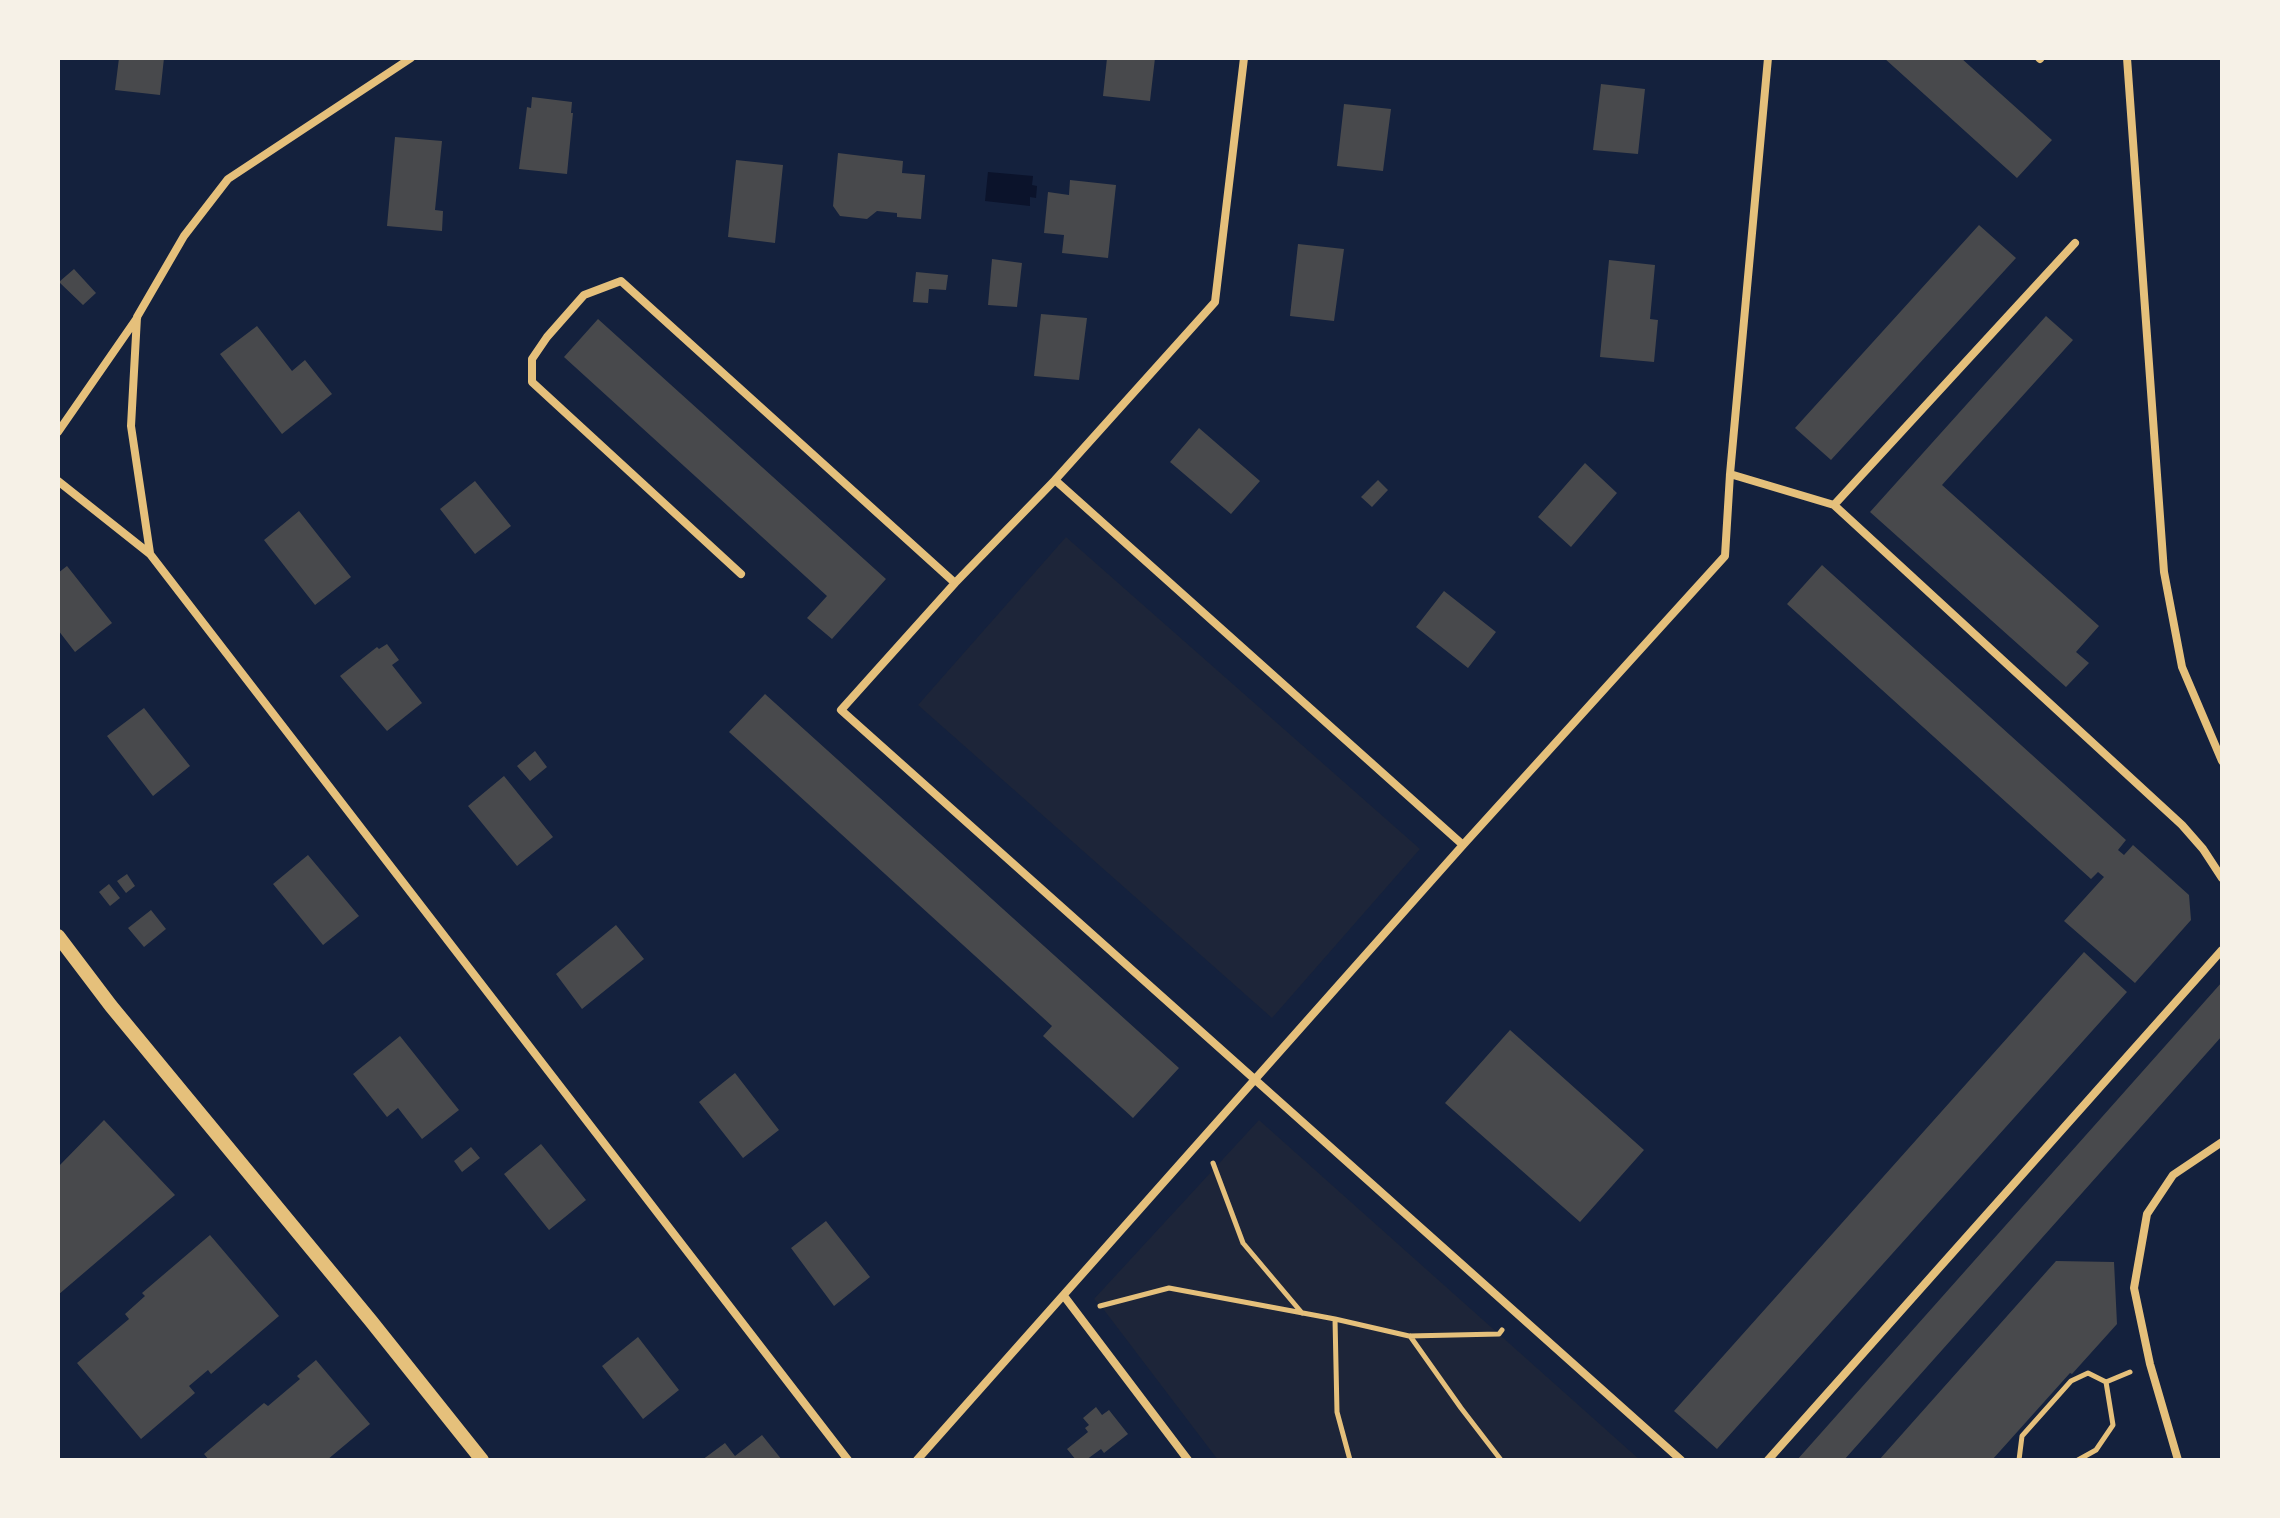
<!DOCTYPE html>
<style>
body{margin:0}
#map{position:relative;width:2280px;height:1518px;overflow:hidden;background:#14213d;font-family:Lato,sans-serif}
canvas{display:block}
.frame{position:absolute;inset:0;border:60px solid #f6f1e7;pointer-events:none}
</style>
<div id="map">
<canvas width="2280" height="1518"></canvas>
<div class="frame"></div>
</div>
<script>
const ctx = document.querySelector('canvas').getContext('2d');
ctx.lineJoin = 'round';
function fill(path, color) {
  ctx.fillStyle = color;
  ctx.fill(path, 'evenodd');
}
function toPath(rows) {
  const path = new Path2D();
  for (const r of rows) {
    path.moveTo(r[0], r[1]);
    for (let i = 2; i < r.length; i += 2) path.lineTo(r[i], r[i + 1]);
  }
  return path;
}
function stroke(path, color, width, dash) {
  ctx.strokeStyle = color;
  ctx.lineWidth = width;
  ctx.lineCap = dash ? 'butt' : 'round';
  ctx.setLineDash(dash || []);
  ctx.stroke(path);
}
fill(toPath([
 [1066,537,1420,849,1272,1018,918,705],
 [1259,1120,1640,1460,1218,1460,1101,1306,1094,1299]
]), '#1d2539');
fill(toPath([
 [988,172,1033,176,1032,185,1037,186,1036,198,1030,197,1030,206,985,201]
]), '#0b132b');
fill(toPath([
 [119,58,164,58,160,95,115,90],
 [1107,58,1155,58,1150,101,1103,96],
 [1884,58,1961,58,2052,140,2017,178],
 [1601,84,1645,89,1638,154,1593,150],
 [532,97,572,102,571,113,573,113,567,174,519,169,527,107,531,108],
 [1344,104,1391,109,1383,171,1337,166],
 [395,137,442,141,435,210,443,211,442,231,387,226],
 [838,153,903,161,902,173,925,175,921,219,897,217,897,213,877,211,867,219,840,216,833,206],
 [736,160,783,165,775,243,728,237],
 [1070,180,1116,185,1108,258,1062,253,1064,235,1044,233,1048,192,1069,195],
 [1979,225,2016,258,1831,460,1795,428],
 [1298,244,1344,249,1334,321,1290,316],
 [992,259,1022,263,1017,307,988,305],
 [1609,260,1655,265,1650,319,1658,320,1654,362,1600,357],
 [74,269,96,293,83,305,59,282],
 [916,272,948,275,946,290,929,289,928,303,913,302],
 [1041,314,1087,318,1079,380,1034,376],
 [2046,316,2073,340,1942,485,2099,626,2076,652,2089,663,2066,687,1870,512],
 [598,319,886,579,832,639,807,618,827,596,564,357],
 [257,326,292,371,305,360,332,394,282,434,220,354],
 [1199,428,1260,481,1231,514,1170,462],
 [1585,463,1617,493,1571,547,1538,517],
 [1378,480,1388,490,1372,507,1361,497],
 [475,481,511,526,475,554,440,509],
 [299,511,351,577,315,605,264,540],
 [1822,565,2126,840,2118,850,2124,855,2133,845,2189,895,2191,920,2135,983,2064,921,2104,877,2098,872,2091,879,1787,604],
 [67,566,112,623,75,652,58,630,58,573],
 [1444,591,1496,632,1468,668,1416,627],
 [387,644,399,660,392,665,422,703,387,731,340,676,377,647,379,649],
 [765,694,1179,1068,1133,1118,1043,1036,1052,1026,729,732],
 [144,708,190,766,153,796,107,736],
 [535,751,547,767,530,781,517,766],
 [504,776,553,837,517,866,468,806],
 [308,855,359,916,323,945,273,884],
 [127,874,135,886,126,893,117,881],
 [109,884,120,898,110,906,99,892],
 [151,910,166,929,144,947,128,928],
 [616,925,644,959,582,1009,556,974],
 [2084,952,2127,992,1717,1449,1674,1411],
 [2222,982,2222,1036,1844,1460,1797,1460],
 [1510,1030,1644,1150,1580,1222,1445,1103],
 [400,1036,459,1110,422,1139,398,1108,387,1117,353,1074],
 [735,1073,779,1130,743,1158,699,1102],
 [104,1120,175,1195,58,1295,58,1167],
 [541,1144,586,1200,549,1230,504,1174],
 [471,1147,480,1158,462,1172,454,1161],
 [826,1221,870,1277,834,1306,791,1248],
 [210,1235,279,1316,211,1374,208,1370,189,1386,195,1393,141,1439,77,1363,129,1319,125,1314,145,1296,142,1293],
 [2056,1261,2114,1262,2117,1324,2072,1374,2070,1373,1992,1460,1879,1460],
 [638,1337,679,1390,643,1419,602,1366],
 [316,1360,370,1424,327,1460,209,1460,204,1454,264,1403,268,1406,300,1379,297,1376],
 [1096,1407,1102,1415,1109,1410,1128,1434,1104,1453,1101,1449,1086,1460,1076,1460,1067,1449,1088,1432,1085,1428,1089,1425,1083,1418],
 [762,1435,782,1460,702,1460,725,1443,735,1456]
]), '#48494c');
stroke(toPath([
 [1213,1163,1243,1243,1302,1313],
 [1100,1306,1169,1288,1335,1319,1337,1412,1350,1460],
 [1335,1319,1409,1336,1499,1334,1502,1330],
 [1410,1336,1461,1408,1501,1460],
 [2019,1460,2022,1436,2071,1381,2088,1373,2106,1382],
 [2078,1460,2096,1450,2113,1425,2106,1382,2130,1372]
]), '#e5c07b', 5);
stroke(toPath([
 [1244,58,1215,302,1055,480,955,583,841,710,1681,1460],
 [2039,58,2040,59],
 [2127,58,2164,572,2182,667,2222,761],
 [58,432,137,318],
 [1730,474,1834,505,2182,825,2203,849,2222,878],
 [1055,480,1463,845],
 [58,481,150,554,848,1460],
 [1834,505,2075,243],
 [150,553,131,426,137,317,184,236,228,179,411,58],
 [741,574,532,382,532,359,547,337,584,295,621,281,955,583],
 [1064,1296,1188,1460],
 [917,1460,1463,845,1725,556,1730,474,1768,58],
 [1768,1460,2222,950],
 [2178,1460,2150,1364,2134,1288,2147,1214,2173,1175,2222,1142]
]), '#e5c07b', 8);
stroke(toPath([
 [58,936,111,1006,371,1321,482,1460]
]), '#e5c07b', 14);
</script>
